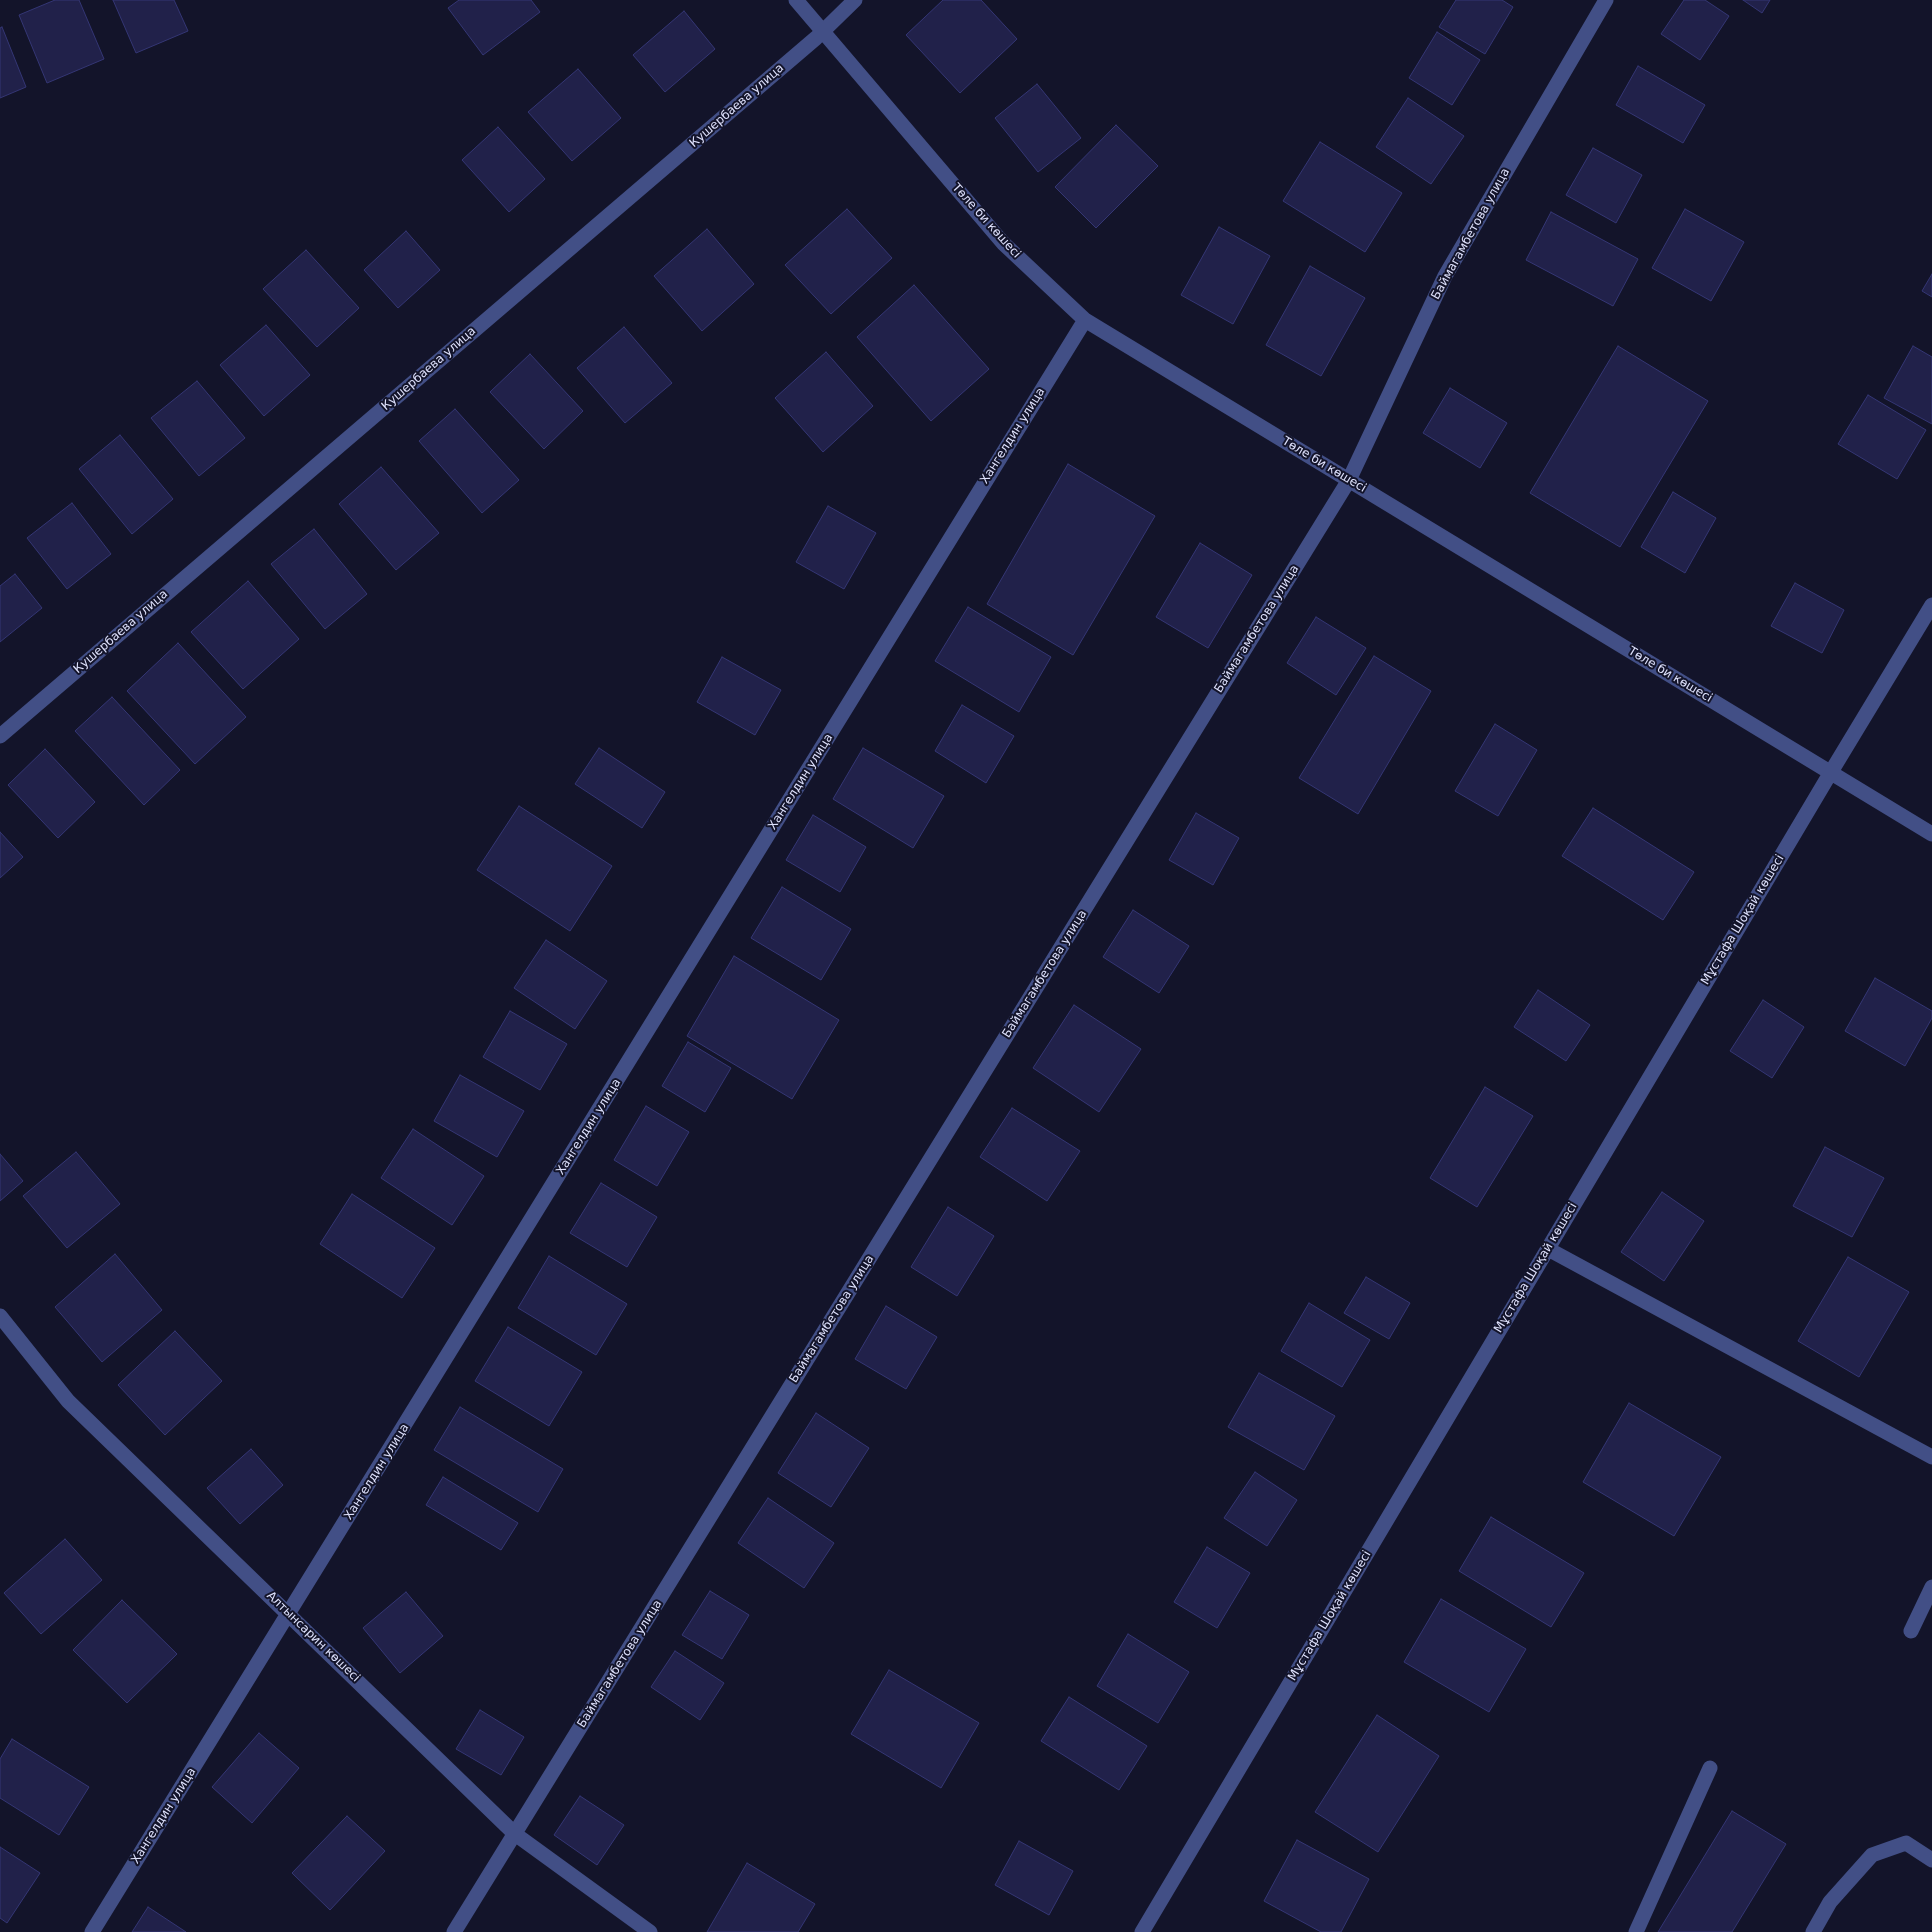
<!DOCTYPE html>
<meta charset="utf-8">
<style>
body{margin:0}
canvas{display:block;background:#13142a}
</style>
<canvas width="1932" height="1932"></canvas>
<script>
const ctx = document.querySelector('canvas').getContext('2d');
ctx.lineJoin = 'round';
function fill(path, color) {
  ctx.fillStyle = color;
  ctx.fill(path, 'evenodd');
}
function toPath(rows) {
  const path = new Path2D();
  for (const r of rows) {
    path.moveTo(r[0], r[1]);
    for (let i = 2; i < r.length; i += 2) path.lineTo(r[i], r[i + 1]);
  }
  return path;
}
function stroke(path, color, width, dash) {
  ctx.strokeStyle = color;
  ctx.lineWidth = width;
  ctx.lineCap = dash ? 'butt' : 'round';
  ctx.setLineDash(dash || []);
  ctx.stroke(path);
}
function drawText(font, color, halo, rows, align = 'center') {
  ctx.font = font + ' "DejaVu Sans",sans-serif';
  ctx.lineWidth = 4;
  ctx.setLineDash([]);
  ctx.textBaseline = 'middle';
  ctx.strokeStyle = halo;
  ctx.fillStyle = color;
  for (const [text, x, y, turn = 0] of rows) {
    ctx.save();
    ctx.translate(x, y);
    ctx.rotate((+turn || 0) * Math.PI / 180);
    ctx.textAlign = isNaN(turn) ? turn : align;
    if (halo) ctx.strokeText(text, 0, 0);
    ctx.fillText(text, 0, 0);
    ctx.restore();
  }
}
const building = toPath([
 [55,0,79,0,104,59,47,83,19,15,55,0],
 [113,0,174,0,188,31,136,53,113,0],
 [459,0,531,0,540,12,483,55,448,8,459,0],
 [943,0,981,0,1017,39,960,93,906,35,943,0],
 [1456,0,1502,0,1513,7,1485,54,1439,27,1456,0],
 [1684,0,1705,0,1729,16,1700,60,1661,34,1684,0],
 [1743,0,1770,0,1762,13,1743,0],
 [684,11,715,49,665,92,633,55,684,11],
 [2,27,26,87,0,98,0,28,2,27],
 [1437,32,1480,60,1452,105,1409,78,1437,32],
 [1638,66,1705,105,1683,143,1616,105,1638,66],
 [578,69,621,118,572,161,528,112,578,69],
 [1037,84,1081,138,1038,172,995,118,1037,84],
 [1408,98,1464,136,1431,184,1376,147,1408,98],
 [1116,125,1158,166,1096,228,1055,187,1116,125],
 [498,127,545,179,509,212,462,160,498,127],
 [1320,142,1402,193,1365,252,1283,201,1320,142],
 [1593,148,1642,175,1616,223,1566,195,1593,148],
 [847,209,892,258,831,314,785,265,847,209],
 [1685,209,1744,242,1711,301,1652,268,1685,209],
 [1551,212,1638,259,1613,306,1526,260,1551,212],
 [1219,227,1270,256,1233,324,1181,295,1219,227],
 [707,229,754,284,702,331,654,276,707,229],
 [406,231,440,270,398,308,364,270,406,231],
 [306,250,359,308,317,347,263,289,306,250],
 [1310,266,1365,298,1321,376,1266,345,1310,266],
 [1932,274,1932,297,1922,291,1932,274],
 [914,285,989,369,931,421,857,337,914,285],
 [266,325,310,375,264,416,220,365,266,325],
 [624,327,672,383,625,423,577,368,624,327],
 [1618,346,1708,401,1620,547,1530,493,1618,346],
 [1913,346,1932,357,1932,424,1884,398,1913,346],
 [826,352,873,406,823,452,775,398,826,352],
 [530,354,583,411,544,449,490,392,530,354],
 [197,381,245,438,199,476,151,418,197,381],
 [1450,388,1507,423,1480,468,1423,433,1450,388],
 [1868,395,1926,430,1897,479,1838,444,1868,395],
 [455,409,519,480,482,513,419,441,455,409],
 [120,435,173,499,132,534,79,469,120,435],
 [1068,464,1155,516,1073,655,987,604,1068,464],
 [381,467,439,533,396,570,339,504,381,467],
 [1673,492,1716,518,1685,573,1641,547,1673,492],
 [72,503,111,554,67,589,27,538,72,503],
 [828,506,876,533,844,589,796,562,828,506],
 [314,529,367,594,325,629,271,564,314,529],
 [1200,543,1252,575,1208,648,1156,617,1200,543],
 [15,574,42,608,0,642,0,586,15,574],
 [248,581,299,639,243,689,191,632,248,581],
 [1795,583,1844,610,1822,653,1771,626,1795,583],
 [968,607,1051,657,1019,712,935,661,968,607],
 [1316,617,1366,648,1336,695,1287,663,1316,617],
 [178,643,246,717,195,764,127,691,178,643],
 [1374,656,1431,691,1358,814,1299,778,1374,656],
 [722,657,781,690,755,735,697,702,722,657],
 [112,697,180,770,144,805,75,731,112,697],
 [962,705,1014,736,986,783,935,751,962,705],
 [1495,724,1537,750,1498,816,1455,791,1495,724],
 [599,748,665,792,642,828,575,784,599,748],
 [863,748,944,796,913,848,833,799,863,748],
 [45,749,95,802,58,838,8,785,45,749],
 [519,806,612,866,570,931,477,870,519,806],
 [1593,808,1694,872,1663,920,1562,856,1593,808],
 [1196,813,1239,838,1213,885,1169,860,1196,813],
 [813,815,866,847,840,892,786,860,813,815],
 [0,832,23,857,0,878,0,832],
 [782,887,851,929,821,980,751,938,782,887],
 [1133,910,1189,946,1159,993,1103,957,1133,910],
 [546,940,607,981,575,1029,514,988,546,940],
 [734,956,839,1020,792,1099,687,1036,734,956],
 [1875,978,1932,1011,1932,1018,1905,1066,1845,1031,1875,978],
 [1538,990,1590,1025,1566,1061,1514,1027,1538,990],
 [1763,1000,1804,1027,1772,1078,1730,1051,1763,1000],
 [1074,1005,1141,1049,1099,1112,1033,1068,1074,1005],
 [510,1011,567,1044,540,1090,483,1057,510,1011],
 [688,1042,731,1068,705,1112,662,1086,688,1042],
 [460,1075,524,1111,497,1157,434,1121,460,1075],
 [1485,1087,1533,1116,1477,1207,1430,1178,1485,1087],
 [646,1106,689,1132,657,1186,614,1160,646,1106],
 [1012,1108,1080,1151,1047,1201,980,1157,1012,1108],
 [413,1129,484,1176,452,1225,381,1178,413,1129],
 [1825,1147,1884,1178,1852,1237,1793,1206,1825,1147],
 [76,1152,120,1204,67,1248,23,1196,76,1152],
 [0,1154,23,1181,0,1201,0,1154],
 [601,1183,657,1217,627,1267,570,1233,601,1183],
 [1662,1192,1704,1221,1664,1281,1621,1252,1662,1192],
 [352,1194,435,1248,402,1298,320,1244,352,1194],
 [948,1207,994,1236,957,1296,911,1267,948,1207],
 [115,1254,162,1310,102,1362,55,1307,115,1254],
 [549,1256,627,1304,596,1355,518,1308,549,1256],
 [1848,1257,1909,1292,1859,1377,1798,1341,1848,1257],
 [1366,1277,1410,1303,1389,1339,1344,1313,1366,1277],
 [1309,1303,1370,1340,1342,1387,1281,1351,1309,1303],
 [886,1306,937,1337,906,1389,855,1359,886,1306],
 [508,1327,582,1372,549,1426,475,1381,508,1327],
 [175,1331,222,1381,165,1435,118,1385,175,1331],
 [1259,1373,1335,1416,1304,1470,1228,1427,1259,1373],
 [1629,1403,1721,1457,1674,1536,1583,1482,1629,1403],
 [460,1407,563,1469,538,1512,434,1450,460,1407],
 [816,1413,869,1448,831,1507,778,1473,816,1413],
 [251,1449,283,1485,240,1524,207,1488,251,1449],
 [1255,1472,1297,1500,1267,1546,1224,1518,1255,1472],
 [443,1477,518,1523,501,1550,426,1505,443,1477],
 [768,1498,834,1543,804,1588,738,1543,768,1498],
 [1491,1517,1584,1573,1551,1627,1459,1571,1491,1517],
 [65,1539,102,1580,41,1634,4,1593,65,1539],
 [1207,1547,1250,1573,1217,1628,1174,1602,1207,1547],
 [710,1591,749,1615,722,1659,682,1635,710,1591],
 [406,1592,443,1636,400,1673,363,1628,406,1592],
 [1441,1599,1526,1649,1489,1712,1404,1662,1441,1599],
 [122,1600,177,1654,127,1703,73,1650,122,1600],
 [1128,1634,1189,1672,1158,1723,1097,1686,1128,1634],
 [675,1651,724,1683,700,1720,651,1687,675,1651],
 [889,1670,979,1723,941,1788,851,1734,889,1670],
 [1069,1697,1147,1746,1119,1790,1041,1741,1069,1697],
 [480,1710,524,1737,501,1775,456,1749,480,1710],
 [1377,1715,1439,1756,1378,1852,1315,1812,1377,1715],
 [259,1733,299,1768,252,1823,212,1787,259,1733],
 [12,1739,89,1787,59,1835,0,1798,0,1759,12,1739],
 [580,1796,624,1825,597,1865,554,1835,580,1796],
 [1732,1811,1786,1844,1732,1932,1658,1932,1732,1811],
 [347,1816,385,1851,330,1910,292,1873,347,1816],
 [1297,1840,1369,1879,1341,1932,1321,1932,1264,1901,1297,1840],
 [1019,1841,1073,1871,1049,1915,995,1885,1019,1841],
 [0,1847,40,1873,7,1923,0,1918,0,1847],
 [747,1863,815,1904,798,1932,707,1932,747,1863],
 [148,1907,186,1932,132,1932,148,1907]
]);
fill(building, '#21214a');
stroke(building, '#343674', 1);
stroke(toPath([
 [796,0,1003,243,1085,320,1932,834],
 [0,736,816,38,855,0],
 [1548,1249,1932,1457],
 [0,1316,68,1401,515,1834,650,1932],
 [1911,1631,1932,1587],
 [92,1932,1085,320],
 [454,1932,1349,480,1445,276,1606,0],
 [1142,1932,1831,772,1932,605],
 [1636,1932,1710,1768],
 [1813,1932,1830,1902,1872,1855,1906,1843,1932,1860]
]), '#424f86', 15);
drawText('12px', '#dfe2fd', '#13142a', [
 ["Кушербаева улица",737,106,-41],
 ["Төле би көшесі",986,221,48],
 ["Баймагамбетова улица",1471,234,-61],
 ["Кушербаева улица",429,369,-41],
 ["Хангелдин улица",1013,436,-58],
 ["Төле би көшесі",1324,465,31],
 ["Баймагамбетова улица",1257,629,-58],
 ["Кушербаева улица",121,632,-41],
 ["Төле би көшесі",1670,675,31],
 ["Хангелдин улица",801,782,-58],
 ["Мұстафа Шоқай көшесі",1743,920,-59],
 ["Баймагамбетова улица",1045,974,-58],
 ["Хангелдин улица",589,1127,-58],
 ["Мұстафа Шоқай көшесі",1536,1268,-59],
 ["Баймагамбетова улица",832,1319,-58],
 ["Хангелдин улица",377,1472,-58],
 ["Мұстафа Шоқай көшесі",1330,1616,-59],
 ["Алтынсарин көшесі",313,1637,44],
 ["Баймагамбетова улица",620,1664,-58],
 ["Хангелдин улица",164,1816,-58]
]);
</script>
